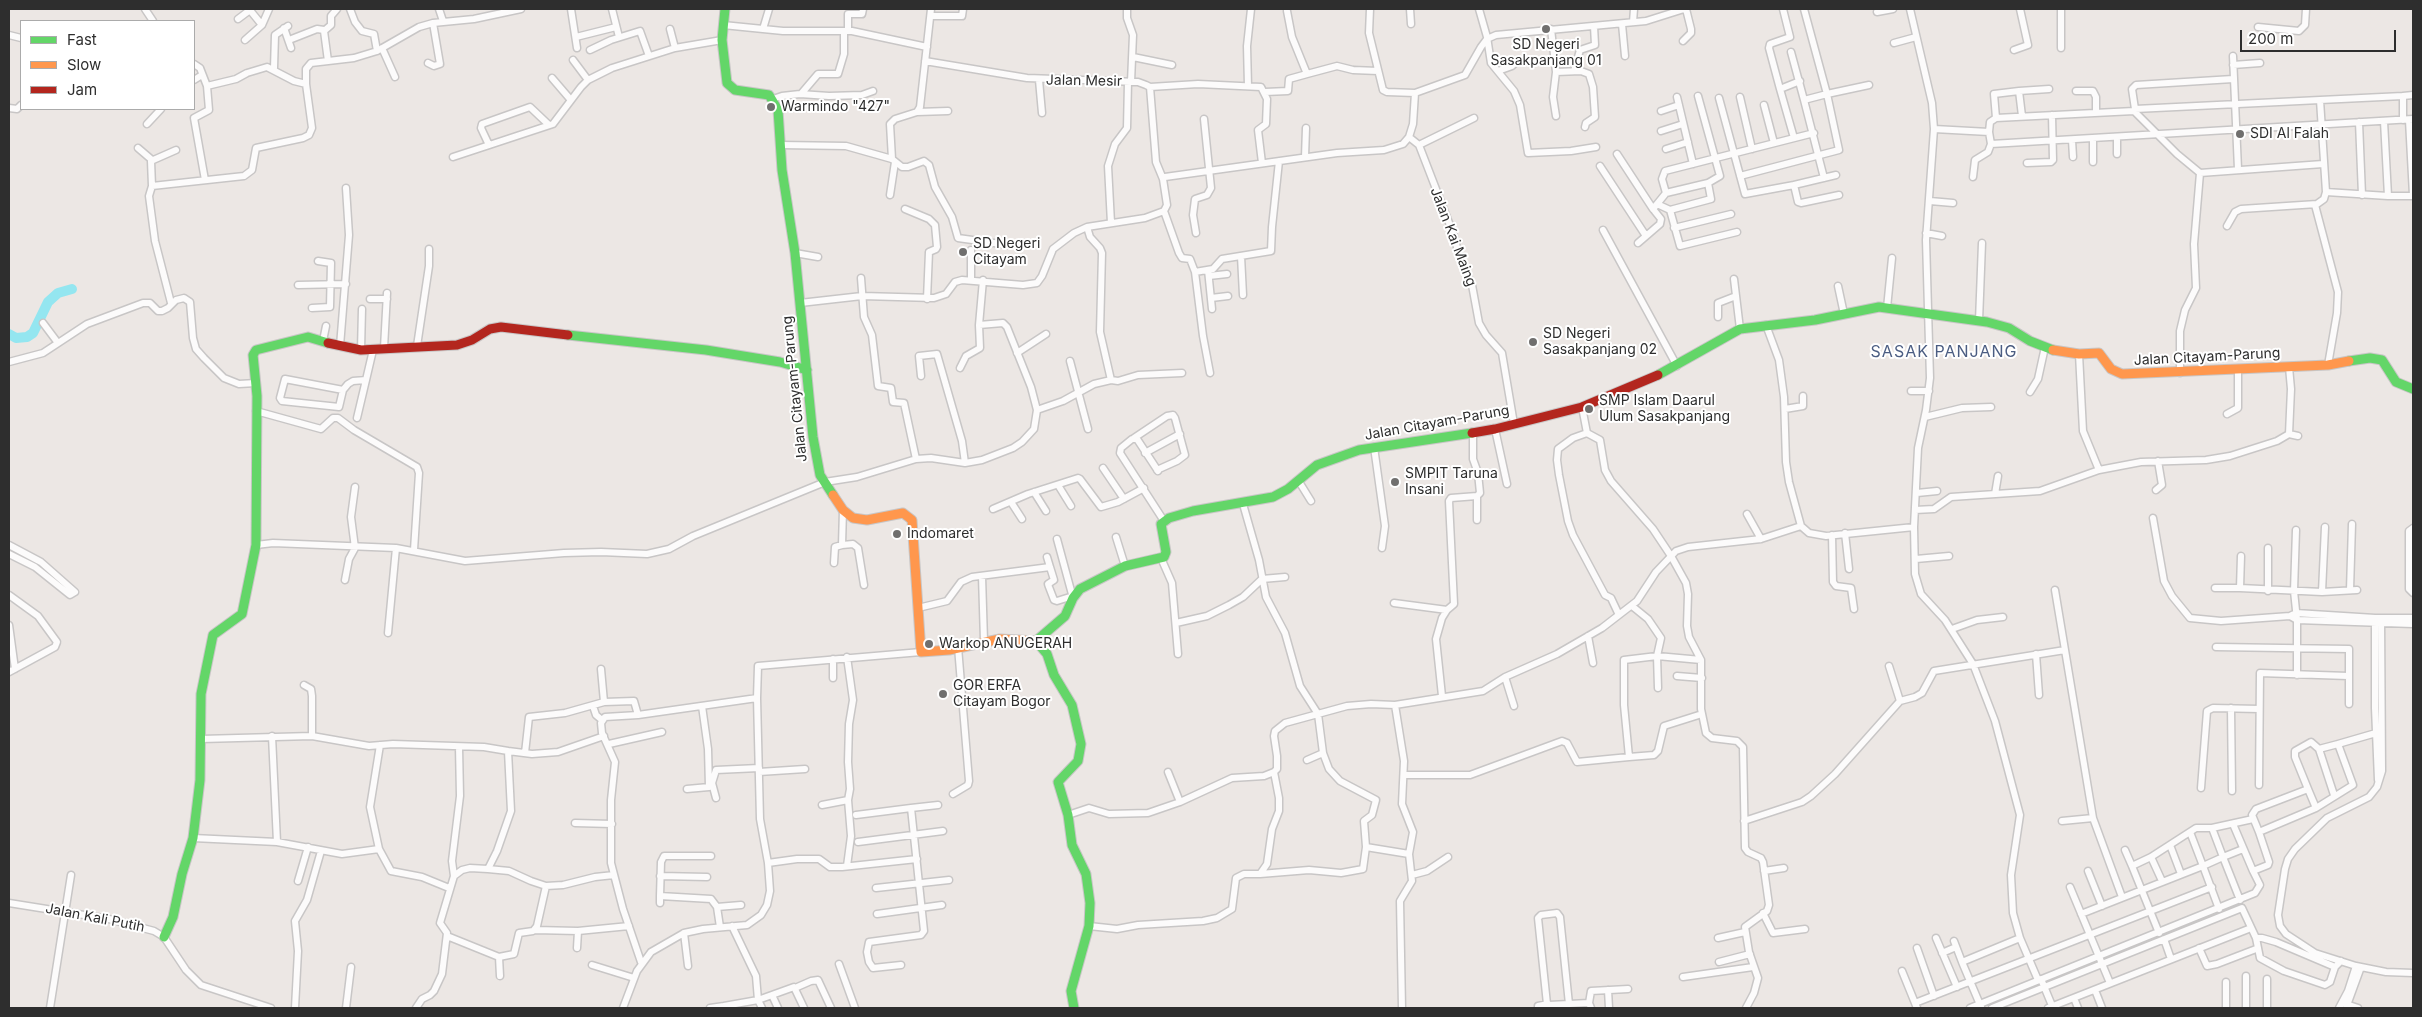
<!DOCTYPE html>
<style>
body{margin:0}
#map{position:relative;width:2422px;height:1017px;overflow:hidden;background:#ece7e4;font-family:Inter,sans-serif}
canvas{display:block}
.frame{position:absolute;inset:0;border:10px solid #2e2e2e;pointer-events:none}
.legend{position:absolute;left:20px;top:20px;width:175px;height:90px;box-sizing:border-box;background:#fff;border:1px solid #ababab;margin:0;padding:6px 9px;list-style:none;font-size:15px;color:#2e2e2e}
.legend li{display:flex;align-items:center;gap:10px;height:25px}
.legend b{width:25px;border:1px solid #ababab}
.scale{position:absolute;left:2240px;top:30px;width:156px;height:22px;box-sizing:border-box;border:2px solid #2e2e2e;border-top:0;padding-left:6px;font-size:15px;line-height:18px;white-space:nowrap;color:#2e2e2e;-webkit-text-stroke:4px #fff;paint-order:stroke}
</style>
<div id="map">
<canvas width="2422" height="1017"></canvas>
<div class="frame"></div>
<ul class="legend">
<li><b style="height:6px;background:#63d668"></b>Fast</li>
<li><b style="height:6px;background:#ff974d"></b>Slow</li>
<li><b style="height:6px;background:#b3261e"></b>Jam</li>
</ul>
<div class="scale">200 m</div>
</div>
<script>
const ctx = document.querySelector('canvas').getContext('2d');
ctx.lineJoin = 'round';
function toPath(rows) {
  const path = new Path2D();
  for (const r of rows) {
    path.moveTo(r[0], r[1]);
    for (let i = 2; i < r.length; i += 2) path.lineTo(r[i], r[i + 1]);
  }
  return path;
}
function stroke(path, color, width, dash) {
  ctx.strokeStyle = color;
  ctx.lineWidth = width;
  ctx.lineCap = dash ? 'butt' : 'round';
  ctx.setLineDash(dash || []);
  ctx.stroke(path);
}
function drawText(font, color, halo, rows, align = 'center') {
  ctx.font = font + ' Inter,sans-serif';
  ctx.lineWidth = 4;
  ctx.setLineDash([]);
  ctx.textBaseline = 'middle';
  ctx.strokeStyle = halo;
  ctx.fillStyle = color;
  for (const [text, x, y, turn = 0] of rows) {
    ctx.save();
    ctx.translate(x, y);
    ctx.rotate((+turn || 0) * Math.PI / 180);
    ctx.textAlign = isNaN(turn) ? turn : align;
    if (halo) ctx.strokeText(text, 0, 0);
    ctx.fillText(text, 0, 0);
    ctx.restore();
  }
}
stroke(toPath([
 [9,334,16,338,27,337,33,333,48,302,58,293,72,289]
]), '#94e6f0', 10);
const street = toPath([
 [145,9,153,21],
 [249,9,262,25],
 [350,9,355,22,362,31,374,34,377,51],
 [439,9,443,21],
 [571,9,577,48],
 [612,9,619,37],
 [1127,9,1127,18,1133,35,1131,82],
 [1370,9,1369,33,1383,90,1387,92,1415,93],
 [1410,9,1411,24],
 [1479,9,1487,37,1491,63,1514,91,1520,105,1528,153,1571,151,1596,147],
 [1804,9,1827,94,1804,100,1824,178],
 [1910,9,1932,103,1934,129,1926,240,1930,378,1926,410,1918,448,1914,527,1915,574,1921,594,1945,620,1973,664,1995,721,2020,815,2011,875,2013,913,2020,938,2038,980],
 [1287,11,1292,37,1307,74,1337,66,1353,70,1378,71],
 [1877,12,1893,9],
 [931,16,962,16,963,9],
 [238,19,250,10],
 [1633,22,1634,9],
 [1622,24,1625,56],
 [723,25,783,31,852,31,927,47],
 [2258,27,2299,31,2305,25,2306,9],
 [284,28,291,48],
 [670,29,675,48],
 [763,29,769,9],
 [1551,29,1556,72,1553,97,1556,116],
 [848,31,848,14,862,14,863,9],
 [9,35,21,38],
 [576,37,616,27],
 [245,40,262,25,269,9],
 [289,40,317,29,324,30],
 [1683,41,1691,33,1691,29,1686,9],
 [1894,43,1916,37],
 [382,48,395,77],
 [2061,48,2061,9],
 [590,50,611,40,640,31,649,56],
 [2014,50,2028,45,2020,9],
 [1791,52,1804,100],
 [2233,56,2238,169],
 [1133,57,1172,65],
 [573,60,588,80],
 [328,61,324,31,331,25,331,16,337,9],
 [925,61,1027,78,1138,82,1146,85,1150,87,1156,162,1163,179],
 [428,63,434,66,440,64,433,23],
 [194,64,200,68,207,86,236,79,247,73,267,67,294,81,306,84],
 [2233,65,2260,63],
 [274,68,275,35,288,26],
 [1498,71,1512,66,1518,60],
 [1574,71,1580,50,1595,45,1594,26],
 [1556,72,1581,71,1589,74,1593,87,1595,117,1586,123,1585,127],
 [552,78,570,99],
 [194,80,202,75],
 [1039,80,1042,113],
 [1248,86,1247,46,1251,9],
 [1150,87,1198,84,1261,87,1267,99,1266,124,1258,130,1262,163],
 [1780,89,1769,48,1770,44,1790,37,1783,9],
 [2019,91,2049,89],
 [2076,91,2093,91,2096,97,2096,113],
 [1265,92,1288,91,1289,79,1307,74],
 [801,94,818,74,838,74,844,54,844,31],
 [2403,96,2413,95],
 [1677,97,1693,164],
 [1740,97,1752,149],
 [1719,98,1745,194,1794,185,1798,202,1801,203,1839,195],
 [773,99,782,96,800,94,829,96,862,95,873,91],
 [2320,100,2403,96,2403,120],
 [1764,105,1774,143],
 [9,108,17,109,21,105],
 [2135,109,2132,89,2136,85,2233,79],
 [1661,111,1679,105],
 [2134,111,2135,109,2320,100,2326,192],
 [917,112,948,111],
 [1996,118,1994,94,2019,91,2022,116],
 [2409,120,2413,195],
 [2384,121,2388,196],
 [2359,122,2362,195],
 [147,124,161,109],
 [1934,129,1989,132,1990,122,1996,118,2134,111,2177,154,2200,173,2323,164],
 [1661,131,1683,124],
 [1989,132,1991,144,2413,119],
 [1409,137,1419,145,1453,233,1460,258,1472,285,1479,323,1486,335,1502,353,1514,424],
 [1794,138,1780,89,1800,81],
 [2117,138,2117,154],
 [2093,139,2093,162],
 [2072,140,2073,157],
 [489,145,481,128,482,124,530,107,549,125],
 [781,145,846,146,892,159,902,167,908,167,924,161,929,165,935,187,952,217,958,238,1008,245],
 [1419,145,1474,118],
 [138,148,152,160],
 [1666,149,1688,142],
 [1617,154,1653,209],
 [453,157,553,124,581,87,588,80,612,68,675,48,722,40],
 [1305,157,1306,128],
 [892,159,890,124,895,119,917,112,920,107,931,9],
 [2027,163,2051,162,2053,160,2052,115],
 [1600,166,1646,236],
 [1740,176,1839,150,1827,94,1869,85],
 [1973,177,1975,160,1988,152,1991,144],
 [205,180,194,118,209,110,207,86],
 [1794,185,1836,175],
 [152,186,151,161,176,150],
 [1666,193,1708,183,1720,176,1698,96],
 [890,195,895,162],
 [1930,201,1953,203],
 [1657,204,1670,210,1680,246,1737,232],
 [2315,205,2338,292,2337,313,2328,365],
 [905,209,929,219,935,225,937,247,936,249,929,252,927,299],
 [1670,210,1711,199,1708,183],
 [1164,211,1179,253,1182,258,1190,259,1195,272],
 [1111,223,1108,166,1115,144,1127,128,1128,82],
 [2227,226,2235,212,2241,209,2317,204,2324,199,2326,192,2388,196,2413,196],
 [1674,228,1731,214],
 [1603,230,1677,366],
 [1196,233,1193,215,1195,199,1207,195,1211,188,1204,119],
 [1926,233,1942,236],
 [1638,243,1660,224,1661,219,1653,209,1666,193,1662,179,1665,171,1814,133],
 [971,250,971,279],
 [795,253,818,257],
 [1241,256,1243,295],
 [1208,270,1212,309],
 [1209,276,1227,274],
 [861,278,864,317,872,335,878,386,891,388,893,402,904,403,916,459],
 [1734,279,1740,329],
 [298,285,346,284],
 [1838,286,1844,314],
 [1211,298,1228,296],
 [370,299,387,299],
 [171,303,155,241,149,196,152,186,244,176,252,170,256,148,303,138,309,135,312,128,306,84,306,69,311,63,354,58,377,51,419,27,433,23,474,19,521,9],
 [800,303,862,296,934,298,946,294,955,282,962,280,1023,285,1037,283,1042,276,1053,249,1074,233,1087,227,1145,218,1164,211,1167,205,1163,179,1165,177,1337,153,1384,150,1403,144,1409,137,1413,124,1415,93,1465,75,1481,47,1487,39,1496,35,1646,21,1684,9],
 [312,308,330,307,331,263,318,261],
 [1887,308,1892,258],
 [1718,317,1718,303,1736,296],
 [1979,321,1982,243],
 [43,323,58,343],
 [1766,325,1779,360,1784,397,1786,462,1789,482,1801,526,1809,533,1826,536,1914,527],
 [323,341,326,326],
 [340,346,349,235,346,188],
 [417,346,429,266,429,249],
 [384,348,387,293],
 [361,350,362,309],
 [1017,353,1046,334],
 [2079,354,2083,431,2099,470],
 [1070,361,1088,429],
 [9,362,43,353,87,324,143,303,150,303,158,311,162,311,168,308,176,300,184,298,190,302,193,338,196,349,204,358,224,378,239,384,256,383],
 [960,368,966,356,980,348,979,325],
 [1210,373,1203,336,1195,272,1213,269,1222,259,1271,251,1272,227,1279,161],
 [2180,373,2180,331,2185,310,2196,288,2194,244,2200,173],
 [921,376,919,356,937,354,962,441,965,463],
 [1111,380,1118,381,1138,375,1182,373],
 [343,390,285,379,280,398,282,401,339,407,343,390,348,384,353,381,366,380,373,350],
 [1911,391,1929,391],
 [2030,392,2038,379,2045,347],
 [1582,407,1587,433,1600,440,1605,470,1611,481,1653,529,1671,556,1686,583,1688,594,1687,626,1689,637,1701,660,1701,709,1706,733,1712,738,1737,741,1743,747,1745,848,1748,852,1761,858,1763,862,1769,905,1767,911,1745,927,1749,952,1758,978,1754,993,1746,1008],
 [1785,409,1803,406,1803,396],
 [1037,410,1063,401,1094,384,1111,380,1100,332,1102,253,1100,248,1090,237,1087,227],
 [256,411,321,429,333,418,338,418,354,430,417,467,419,473,414,550],
 [2227,414,2238,408,2238,370],
 [1925,417,1962,408,1991,407],
 [357,418,366,380],
 [1495,429,1507,484],
 [1587,433,1573,438,1558,449,1557,460,1559,475,1568,521,1573,535,1605,595,1611,598,1619,615],
 [2289,434,2298,436],
 [1134,438,1167,416,1173,415,1175,418,1185,455,1177,461,1157,470],
 [1374,447,1385,526,1382,548],
 [1145,453,1180,434],
 [1103,468,1124,499],
 [1158,471,1137,439,1132,439,1121,448,1120,453,1164,521],
 [1298,480,1311,501],
 [1058,485,1071,506],
 [2156,490,2162,485,2158,461],
 [1034,492,1046,511],
 [1917,493,1937,491],
 [1995,494,1998,476],
 [1011,502,1022,519],
 [1243,504,1259,560,1266,597,1285,633,1300,686,1318,714,1323,753,1329,769,1340,781,1376,800,1372,815,1364,821,1366,847],
 [993,509,1028,494,1078,478,1080,479,1101,507,1118,502,1144,488],
 [1915,510,1934,509,1951,497,2040,491,2099,470,2141,462,2206,460,2230,456,2277,441,2289,434,2291,389,2289,367],
 [1747,514,1761,539],
 [2153,518,2164,581,2172,596,2190,618,2221,621,2290,616],
 [1477,520,1477,496],
 [2413,528,2409,531,2409,589,2413,593],
 [2296,530,2294,591,2297,620,2297,675],
 [1845,533,1849,569],
 [1832,535,1833,582,1836,586,1851,588,1854,609],
 [1116,537,1125,566],
 [1057,539,1073,598],
 [9,545,41,562,75,592,70,595,35,567,9,554],
 [256,545,273,543,396,548,465,561,564,553,601,552,647,554,669,549,693,536,825,482,857,477,916,459,931,458,965,463,982,460,1013,448,1022,442,1034,429,1037,410,1031,387,1007,327,1003,323,979,325,983,280],
 [842,545,853,544,858,548,864,585],
 [2241,556,2240,588,2322,592,2357,590],
 [1161,558,1172,583,1178,654],
 [1916,559,1949,556],
 [834,563,835,547,842,545,843,510],
 [1050,567,1054,580,1048,584,1049,587,1054,600,1057,601,1073,596],
 [982,576,984,641],
 [345,580,349,559,355,548,351,517,355,487],
 [2215,588,2240,588],
 [2055,590,2093,818,2122,897],
 [2350,590,2352,524],
 [2268,591,2268,548],
 [2322,592,2325,527],
 [9,595,38,616,57,642,55,647,9,672],
 [1394,603,1447,610,1454,604,1449,501,1451,498,1477,496,1480,493,1478,473,1473,459,1473,432],
 [1632,606,1648,619,1661,638,1657,656,1658,688],
 [918,608,947,601,961,582,972,577,1050,567,1047,557],
 [2381,618,2382,771,2377,787,2369,797,2327,818,2295,849,2288,859,2285,869,2278,915,2280,926,2286,934,2315,953,2356,966,2386,972,2413,973],
 [2413,618,2375,618,2296,613,2290,616,2297,620,2413,624],
 [2375,621,2375,708,2378,780],
 [1176,623,1207,616,1229,605,1243,597,1262,579,1285,577],
 [9,625,15,669],
 [1952,629,1977,620,2003,617],
 [388,633,396,548],
 [1588,636,1593,663],
 [2216,647,2349,649,2349,704],
 [2036,654,2039,695],
 [847,657,853,700,849,724,848,762,850,789,848,800,851,836,847,866],
 [1889,666,1900,701],
 [601,669,604,702],
 [1677,676,1702,678],
 [1505,677,1514,706],
 [833,678,833,659],
 [304,685,311,689,312,696,312,736],
 [1442,696,1436,639,1442,618,1447,610],
 [1395,705,1404,761,1402,804,1413,832,1409,854,1412,881,1400,901,1402,1008],
 [593,706,596,715,602,720],
 [2231,708,2232,791],
 [638,715,605,717,601,723,602,733,615,762,611,800,611,863,623,909,641,962],
 [272,736,277,842],
 [201,739,312,736,369,746,393,744,484,747,508,751,511,811,497,851,488,869,470,868,462,870,454,876],
 [609,744,662,732],
 [2319,749,2334,795],
 [508,751,532,754,558,752,604,736],
 [525,753,529,717,565,713,604,702,634,701,638,715,757,698],
 [1629,757,1654,755,1658,751,1664,726,1702,714],
 [1307,760,1323,753],
 [759,772,805,769],
 [1168,772,1180,802],
 [1404,775,1470,775,1562,741,1567,743,1577,762,1629,757,1624,705,1624,660,1657,656,1701,660],
 [2259,785,2260,673,2348,676],
 [2201,788,2207,711,2213,708,2259,709],
 [687,789,709,787,708,749,702,706],
 [2308,789,2295,757,2295,751,2311,742,2319,749,2338,744],
 [953,794,968,785,969,781,958,647],
 [716,798,712,783,716,770,759,768],
 [822,805,848,800],
 [911,808,938,805],
 [856,815,911,808,924,931,921,935,869,942,867,952,869,962,873,968,901,965],
 [1068,815,1089,808,1109,814,1148,813,1180,802,1232,778,1264,776,1274,772],
 [1744,821,1802,802,1811,796,1835,774,1900,701,1915,697,1922,693,1934,671,2065,650],
 [2062,821,2093,818],
 [575,823,612,824],
 [2233,824,2253,871],
 [2212,828,2223,857,2243,849],
 [2259,832,2252,815,2256,809,2308,789,2316,808],
 [193,838,277,842,342,854,379,849,391,871,422,877,449,888],
 [858,842,943,831],
 [2170,845,2181,874],
 [379,849,370,807,380,745],
 [2125,850,2132,866],
 [2151,857,2162,881],
 [768,863,797,859,819,859,830,867,842,867,917,859],
 [488,869,509,871,531,881,546,886,563,885,595,877,614,875],
 [1764,871,1784,868],
 [2088,871,2102,906],
 [1260,874,1309,870,1341,873,1363,869,1366,847,1409,854],
 [1412,875,1427,871,1448,857],
 [660,876,707,877],
 [298,881,308,847],
 [2070,887,2110,983],
 [876,888,949,880],
 [660,896,661,862,664,856,711,856],
 [9,903,109,919,154,931,164,937,186,970,201,985,271,1008],
 [660,903,660,896,711,899,717,907,720,927],
 [717,907,741,905],
 [2219,909,2203,866,2223,857,2240,900],
 [1763,913,1773,933,1805,929],
 [877,914,942,905],
 [2081,914,2203,866,2190,832],
 [732,926,756,976,758,1000,762,1008],
 [1089,926,1117,929,1138,925,1203,921,1217,918,1232,909,1236,878,1244,874,1260,874,1267,864,1272,829,1279,811,1279,798,1274,772,1277,769,1277,756,1274,736,1275,731,1285,723,1347,706,1371,704,1395,705,1483,691,1505,677,1557,654,1602,628,1637,601,1656,572,1676,551,1688,547,1761,539,1801,526],
 [535,930,578,931],
 [684,933,688,966],
 [2159,933,2132,866,2151,857,2196,828,2212,828,2253,819],
 [447,936,499,957,500,976],
 [1718,938,1745,932],
 [1936,938,1957,987],
 [2164,939,2171,959],
 [1954,941,1962,962],
 [577,948,578,931,629,926],
 [1917,948,1934,996],
 [2199,948,2207,966,2217,964,2256,949],
 [1942,953,1956,947],
 [499,957,514,954,519,933,533,931,537,926,546,886],
 [1719,962,1750,954],
 [839,964,855,1008],
 [592,965,634,978],
 [2335,967,2330,982,2325,985,2284,971,2260,958,2256,938,2262,938,2276,942,2335,967,2341,961],
 [1902,971,1917,1008],
 [1683,977,1753,967],
 [2041,979,2053,1008],
 [795,988,811,981,818,980,831,1008],
 [1608,990,1609,1008],
 [2095,990,2102,1008],
 [772,995,778,1008],
 [2074,998,2078,1008],
 [1915,1003,2212,887],
 [1569,1004,1560,917,1557,913,1541,915,1538,918,1547,1004,1549,1005,1589,1003],
 [2346,1004,2358,1008],
 [724,1006,758,1000,794,987,804,1008],
 [1981,1007,1962,962,2020,938],
 [50,1008,71,875],
 [295,1008,298,951,295,921,307,900,321,851],
 [346,1008,351,967],
 [416,1008,422,999,430,995,434,991,442,974,447,933,440,923,454,876,452,861,460,796,459,747],
 [623,1008,637,971,651,952,684,933,703,929,747,925,761,915,767,905,770,891,768,863,760,819,757,698,758,666,921,652],
 [710,1008,724,1006,725,1008],
 [1538,1008,1538,1006,1548,1004],
 [1591,1008,1589,1003,1591,991,1628,989],
 [1970,1008,2255,893,2260,885,2253,871,2268,865,2269,862,2259,832,2316,808,2353,785,2338,744,2376,733],
 [1992,1008,2242,908,2256,938],
 [2048,1008,2251,928],
 [2226,1008,2226,982],
 [2246,1008,2246,976],
 [2267,1008,2267,979],
 [2339,1008,2348,991,2356,966],
 [2346,1008,2361,967]
]);
const fast = toPath([
 [725,9,722,40,727,83,735,90,769,95,778,110,782,170,795,253,813,437,820,475,833,495],
 [568,335,706,350,780,362,807,370],
 [2349,361,2370,358,2382,360,2396,382,2413,389],
 [1658,375,1740,329,1815,320,1879,307,1987,322,2009,328,2030,341,2053,350],
 [1036,641,1065,616,1073,598,1080,589,1125,566,1164,557,1166,552,1161,524,1169,518,1193,511,1273,497,1288,489,1317,465,1359,450,1472,433],
 [1036,641,1047,654,1054,675,1072,705,1081,744,1078,761,1058,782,1068,815,1072,845,1086,874,1090,903,1089,926,1071,991,1074,1008],
 [164,937,173,917,182,874,193,838,200,780,201,694,213,635,242,614,256,545,257,396,253,355,256,350,308,337,328,343]
]);
const slow = toPath([
 [2053,350,2079,354,2099,353,2111,369,2122,374,2328,365,2349,361],
 [833,495,843,510,853,518,867,520,903,513,912,520,921,652,949,650,1000,639,1036,641]
]);
const jam = toPath([
 [328,343,361,350,457,345,472,340,490,329,501,327,568,335],
 [1472,433,1495,429,1582,407,1658,375]
]);
stroke(street, '#c8c6c6', 9);
stroke(fast, '#c8c6c6', 11);
stroke(slow, '#c8c6c6', 11);
stroke(jam, '#c8c6c6', 11);
stroke(street, '#fcfbfb', 6);
stroke(fast, '#63d668', 9);
stroke(slow, '#ff974d', 9);
stroke(jam, '#b3261e', 9);
for (const [x, y, r, color] of [
 [1546,29,5,"#706f6e"],
 [771,107,5,"#706f6e"],
 [2240,134,5,"#706f6e"],
 [963,252,5,"#706f6e"],
 [1533,342,5,"#706f6e"],
 [1589,409,5,"#706f6e"],
 [1395,482,5,"#706f6e"],
 [897,534,5,"#706f6e"],
 [929,644,5,"#706f6e"],
 [943,694,5,"#706f6e"]
]) {
  const dot = new Path2D();
  dot.arc(x, y, r, 0, 2 * Math.PI);
  ctx.fillStyle = color;
  ctx.fill(dot);
  stroke(dot, '#fff', 2);
}
drawText('14px', '#2e2e2e', '#fff', [
 ["SD Negeri",1546,45,"center"],
 ["Sasakpanjang 01",1546,61,"center"],
 ["Warmindo \"427\"",781,107],
 ["SDI Al Falah",2250,134],
 ["SD Negeri",973,244],
 ["Citayam",973,260],
 ["SD Negeri",1543,334],
 ["Sasakpanjang 02",1543,350],
 ["SMP Islam Daarul",1599,401],
 ["Ulum Sasakpanjang",1599,417],
 ["SMPIT Taruna",1405,474],
 ["Insani",1405,490],
 ["Indomaret",907,534],
 ["Warkop ANUGERAH",939,644],
 ["GOR ERFA",953,686],
 ["Citayam Bogor",953,702]
], 'left');
drawText('14px', '#2e2e2e', '#fff', [
 ["Jalan Mesir",1084,81,1],
 ["Jalan Kai Maing",1453,237,69],
 ["Jalan Citayam-Parung",2207,357,-3],
 ["Jalan Citayam-Parung",795,389,-96],
 ["Jalan Citayam-Parung",1437,423,-10],
 ["Jalan Kali Putih",95,918,11]
]);
ctx.letterSpacing = '1px';
drawText('16px', '#4b5d82', '#fff', [
 ["SASAK PANJANG",1944,352]
]);
ctx.letterSpacing = '0px';
</script>
